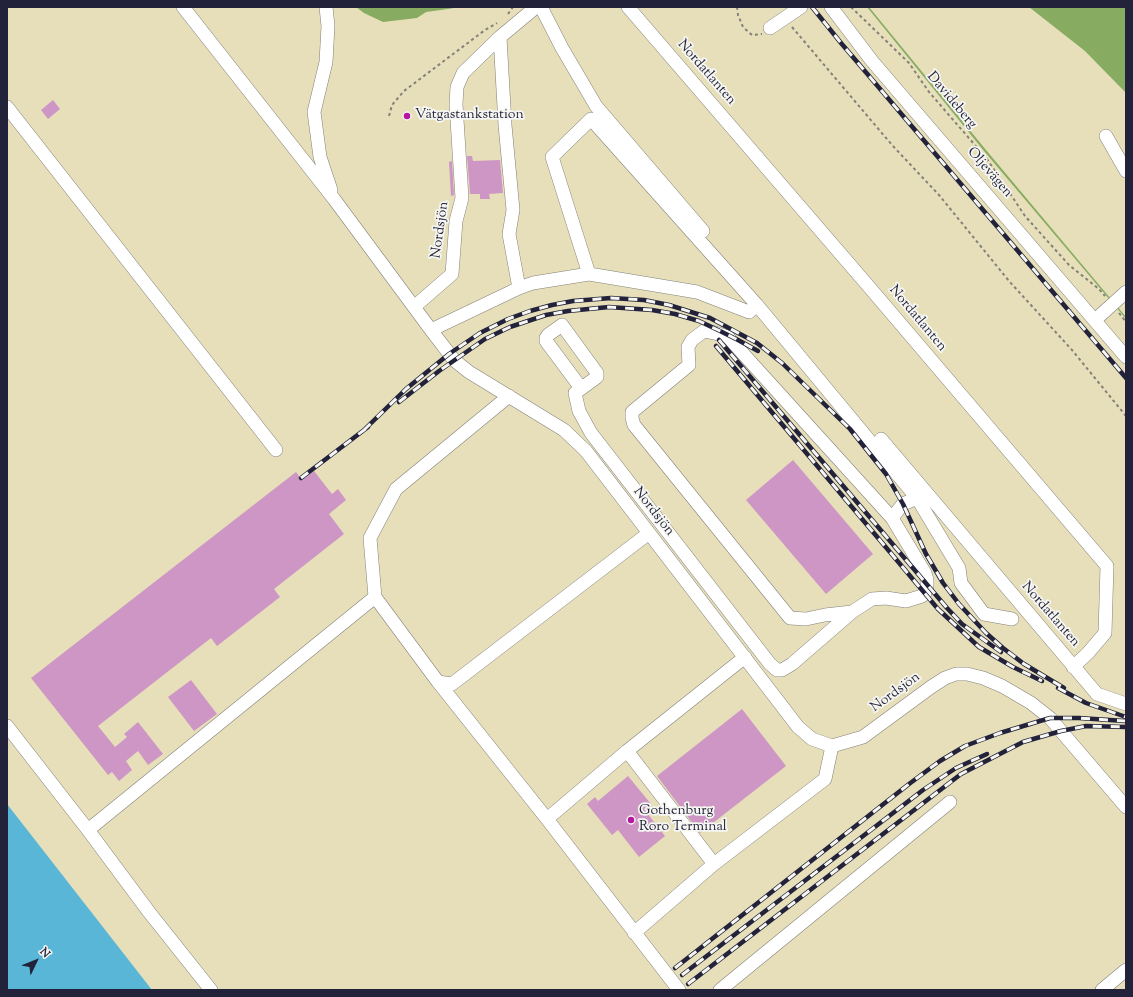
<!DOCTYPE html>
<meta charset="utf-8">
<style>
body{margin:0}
#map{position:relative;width:1133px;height:997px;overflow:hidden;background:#e6dfba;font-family:"Sorts Mill Goudy",serif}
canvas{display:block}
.frame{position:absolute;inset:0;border:8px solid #22223b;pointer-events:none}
.north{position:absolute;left:16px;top:941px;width:40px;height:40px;-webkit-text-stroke:3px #f6f6f2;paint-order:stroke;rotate:47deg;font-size:11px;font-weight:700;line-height:16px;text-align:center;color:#22223b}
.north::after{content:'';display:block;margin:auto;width:14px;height:18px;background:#22223b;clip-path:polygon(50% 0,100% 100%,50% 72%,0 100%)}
</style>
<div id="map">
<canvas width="1133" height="997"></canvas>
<div class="frame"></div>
<div class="north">N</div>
</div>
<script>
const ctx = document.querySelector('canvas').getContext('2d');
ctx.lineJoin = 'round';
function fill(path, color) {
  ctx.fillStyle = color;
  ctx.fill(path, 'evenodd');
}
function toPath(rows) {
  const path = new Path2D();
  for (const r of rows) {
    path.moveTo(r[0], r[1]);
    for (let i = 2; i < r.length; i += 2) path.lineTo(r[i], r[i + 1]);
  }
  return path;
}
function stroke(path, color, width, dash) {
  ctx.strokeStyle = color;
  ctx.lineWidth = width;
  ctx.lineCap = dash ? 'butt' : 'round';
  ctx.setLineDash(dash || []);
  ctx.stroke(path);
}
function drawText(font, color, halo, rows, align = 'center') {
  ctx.font = font + ' "Sorts Mill Goudy",serif';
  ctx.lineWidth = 3.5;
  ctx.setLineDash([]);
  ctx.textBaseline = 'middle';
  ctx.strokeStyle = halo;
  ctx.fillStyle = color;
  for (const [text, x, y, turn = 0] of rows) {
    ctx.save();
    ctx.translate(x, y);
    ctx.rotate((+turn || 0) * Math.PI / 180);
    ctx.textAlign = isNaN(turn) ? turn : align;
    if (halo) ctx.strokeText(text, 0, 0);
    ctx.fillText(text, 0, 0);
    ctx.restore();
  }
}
fill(toPath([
 [356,7,479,7,454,8,441,10,426,12,417,18,383,22,364,13],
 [867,7,869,7,986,150,1126,317,1126,319,984,151],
 [1029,7,1126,7,1126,93,1085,51]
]), '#87ac61');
fill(toPath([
 [7,804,152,990,7,990]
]), '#59b6d7');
fill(toPath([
 [53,100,60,109,48,119,41,110],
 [467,156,472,156,473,161,500,160,503,193,489,194,490,199,480,199,480,194,470,194],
 [452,161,454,195,451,196,449,162],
 [793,460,873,554,826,594,746,500],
 [314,471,332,494,338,489,346,500,329,514,344,534,274,589,280,597,217,646,211,638,98,726,115,747,127,737,124,734,138,722,163,754,148,765,138,751,126,761,132,770,119,781,112,772,108,775,31,678,296,472,302,480],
 [191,680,217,714,194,731,168,697],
 [742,709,786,766,700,833,657,776],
 [628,776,651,804,644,809,665,836,639,857,618,830,612,835,587,804,595,797,598,801]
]), '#ce96c5');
const minor = toPath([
 [183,7,334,199,414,307],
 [326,7,328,26,326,62,314,112,320,157,331,190],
 [536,7,500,37,463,73,457,87,456,104,462,198,456,221,452,274,414,307,431,330,454,360,469,372,564,430,586,451,798,727,812,739,832,746,863,737,931,687,945,678,956,674,967,674,983,678,1002,686,1031,703,1050,718,1061,731,1126,807],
 [541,7,562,48,596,106,703,231],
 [628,7,870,288,1107,566,1105,633,1088,653,1073,667],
 [831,7,872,61,1126,357],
 [770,28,801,7],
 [500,37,505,125,513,210,509,234,519,288,533,283,589,274,552,157,591,119,757,305,917,498],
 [7,107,276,450],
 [1106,136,1126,171],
 [589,274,697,292,749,312,757,305],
 [1095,320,1126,292],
 [431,330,519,288],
 [704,331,715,333,728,337,892,518,925,573,927,580,927,585,925,593,922,596,906,601,886,598,872,599,852,612,825,615,806,619,790,618,634,425,632,418,632,412,689,365,688,347,692,340,704,331],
 [581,388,546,341,546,338,548,335,562,325,597,373,597,377,575,393,579,411,591,433,770,664,777,670,782,670,792,664,852,612],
 [881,439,1097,694,1126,704],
 [892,518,903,504,917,498,959,568,961,583,984,614,1012,619],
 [375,597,370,538,396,489,509,396],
 [438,682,547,819,679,990],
 [7,726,88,830],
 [627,751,745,657],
 [547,819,627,751,714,864],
 [634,933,714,864,825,779,832,746],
 [211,990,149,912,88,830,375,597,438,682,452,684,649,533],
 [720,990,950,802],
 [1102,990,1126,970]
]);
stroke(minor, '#84807a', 14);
stroke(toPath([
 [737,7,738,15,743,27,752,35,762,34],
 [851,7,909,63,929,92,987,159,1025,216,1069,265,1099,289,1105,296],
 [508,14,513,7],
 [792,27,892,145,939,195,1009,281,1072,350,1126,416],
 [389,116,392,105,404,91,485,30,497,23],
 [1119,313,1126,322]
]), '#84807a', 2, [3, 3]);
stroke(minor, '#fff', 13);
const rail = toPath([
 [812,7,841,43,1126,378],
 [719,340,947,608,962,624,1001,652],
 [716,346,938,609,979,647,1013,667,1042,681],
 [399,402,439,371,485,339,510,327,546,315,568,311,609,307,652,310,675,314,699,321,718,330,738,340,758,351],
 [364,430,406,389,449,354,480,333,508,319,530,311,552,305,573,301,611,298,644,300,669,305,710,318,757,343,782,363,850,429,886,474,903,504,926,554,943,583,959,604,986,633,1003,648,1024,664,1064,688],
 [301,478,368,427],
 [1058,688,1086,703,1126,717],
 [675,968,909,784,940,761,965,746,1000,733,1050,718,1079,718,1125,721],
 [682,975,923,790,956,768,987,754],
 [688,984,961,774,1023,742,1061,731,1086,726,1126,727]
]);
stroke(rail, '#22223b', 4.5);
stroke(rail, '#f6f6f2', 3, [9]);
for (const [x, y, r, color] of [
 [407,116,4,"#b5179e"],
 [631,820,4,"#b5179e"]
]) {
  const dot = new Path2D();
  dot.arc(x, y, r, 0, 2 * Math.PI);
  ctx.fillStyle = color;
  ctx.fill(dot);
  stroke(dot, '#f6f6f2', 1.5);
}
drawText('14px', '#22223b', '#f6f6f2', [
 ["Nordatlanten",706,73,49],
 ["Davideberg",951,101,50],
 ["Oljevägen",989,173,49],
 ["Nordsjön",441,230,-82],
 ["Nordatlanten",917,319,50],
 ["Nordsjön",653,512,52],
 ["Nordatlanten",1050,615,49],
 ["Nordsjön",896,693,-36]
]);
drawText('14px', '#22223b', '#f6f6f2', [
 ["Vätgastankstation",415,116],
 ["Gothenburg",639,812],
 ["Roro Terminal",639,828]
], 'left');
</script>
